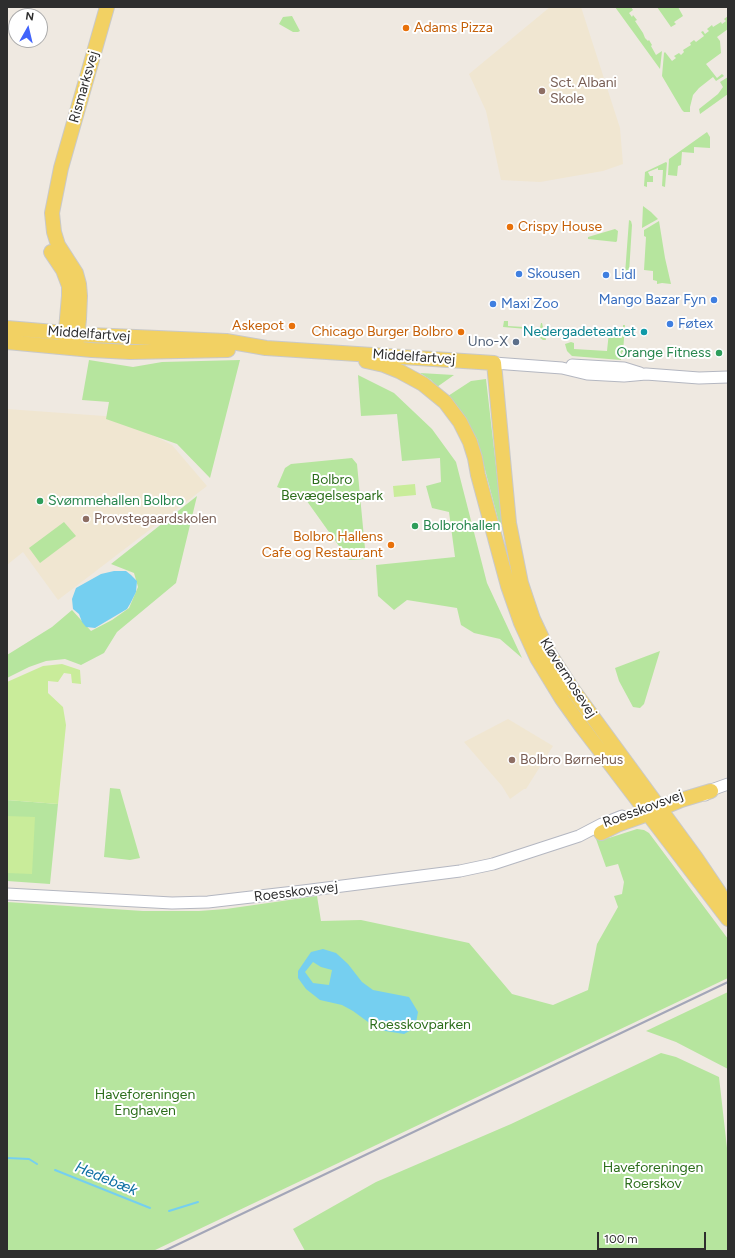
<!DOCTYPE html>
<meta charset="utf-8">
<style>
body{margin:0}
#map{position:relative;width:735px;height:1258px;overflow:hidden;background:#efe9e1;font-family:Figtree,sans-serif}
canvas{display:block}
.frame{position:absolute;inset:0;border:8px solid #2e2e2e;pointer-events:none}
.north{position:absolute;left:8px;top:8px;width:40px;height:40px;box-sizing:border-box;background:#fff;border:1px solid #ababab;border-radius:50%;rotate:8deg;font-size:11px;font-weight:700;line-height:16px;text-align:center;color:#2e2e2e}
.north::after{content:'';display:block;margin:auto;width:14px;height:18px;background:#4264fb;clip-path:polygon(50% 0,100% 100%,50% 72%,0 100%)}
.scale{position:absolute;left:597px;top:1232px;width:109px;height:18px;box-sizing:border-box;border:2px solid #2e2e2e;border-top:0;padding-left:5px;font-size:12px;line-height:14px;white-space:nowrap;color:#2e2e2e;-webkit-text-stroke:3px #fff;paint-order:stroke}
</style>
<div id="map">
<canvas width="735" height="1258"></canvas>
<div class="frame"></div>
<div class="north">N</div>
<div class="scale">100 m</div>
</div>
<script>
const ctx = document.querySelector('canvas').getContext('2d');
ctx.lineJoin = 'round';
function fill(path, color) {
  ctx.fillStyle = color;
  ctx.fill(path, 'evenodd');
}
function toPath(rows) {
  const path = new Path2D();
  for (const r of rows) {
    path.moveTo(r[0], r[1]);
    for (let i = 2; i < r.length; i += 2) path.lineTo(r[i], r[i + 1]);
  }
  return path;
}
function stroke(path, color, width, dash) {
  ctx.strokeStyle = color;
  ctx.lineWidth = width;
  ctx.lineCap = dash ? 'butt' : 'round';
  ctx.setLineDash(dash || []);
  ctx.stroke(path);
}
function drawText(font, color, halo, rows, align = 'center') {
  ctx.font = font + ' Figtree,sans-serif';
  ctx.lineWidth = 4;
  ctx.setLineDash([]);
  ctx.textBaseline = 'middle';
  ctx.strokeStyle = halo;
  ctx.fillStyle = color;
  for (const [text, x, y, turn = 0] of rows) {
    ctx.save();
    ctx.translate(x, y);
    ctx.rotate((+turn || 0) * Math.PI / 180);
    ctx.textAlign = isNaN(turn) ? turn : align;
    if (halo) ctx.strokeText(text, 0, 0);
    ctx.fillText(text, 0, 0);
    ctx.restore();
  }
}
fill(toPath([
 [550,7,581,7,620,128,623,164,603,171,540,182,501,180,486,111,469,74],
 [7,409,118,417,172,445,207,486,58,600,23,552,7,565],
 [508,719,553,746,526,789,524,789,510,799,502,786,464,742]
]), '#f0e6d1');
fill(toPath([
 [615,7,631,7,633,10,629,13,632,17,633,15,637,20,635,21,643,33,645,38,648,41,649,40,652,45,651,46,656,55,662,51,660,69],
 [657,7,678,7,683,16,674,22,676,24,671,27],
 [292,16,300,31,298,32,293,32,279,24,283,17],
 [728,16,728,29,717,37,720,41,721,53,706,64,717,78,722,74,724,76,716,81,713,77,699,88,693,95,690,107,690,112,684,112,682,110,662,76,664,53,665,52,672,61,676,58,674,56,679,53,681,55,684,52,683,50,691,45,690,43,694,40,696,42,704,36,701,32,703,31,705,34,709,31,707,29,712,25,713,27,721,22,722,24,726,21,724,19],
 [728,77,728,94,700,114,699,109,718,94,723,87,720,82],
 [707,132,710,137,710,148,694,147,694,153,682,152,681,165,678,166,677,176,668,175,669,159],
 [666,162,667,163,665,187,662,186,663,170,658,170,658,168,648,172,650,176,653,176,653,182,647,182,647,187,644,186,645,172],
 [643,206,651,212,658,219,642,228],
 [629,220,631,221,632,225,629,273,626,276,622,277,622,274,625,274],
 [659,221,665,258,671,284,662,283,657,284,657,281,653,280,653,271,644,270,646,237,644,236,644,230],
 [615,229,618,231,617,241,616,242,588,239,588,237],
 [504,321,508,321,508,326,540,328,541,323,542,323,546,340,543,340,527,329,503,327],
 [623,325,625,325,623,352,622,352,621,360,572,356,567,351,565,344,571,342,574,343,574,349,607,351,609,332,623,333],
 [89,360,133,367,162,362,240,360,210,478,177,444,106,419,109,402,82,400],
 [420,373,454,375,437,387,431,380],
 [358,375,394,393,432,429,456,462,487,583,522,658,500,639,474,633,461,625,457,608,407,600,394,610,378,596,376,565,455,557,449,512,432,508,426,486,441,482,440,458,402,461,397,414,361,416],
 [486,379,503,527,500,527,477,439,461,411,448,396,471,381],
 [352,458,357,464,366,559,349,560,304,497,277,487,285,468,291,464],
 [197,496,176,583,117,632,104,653,81,665,65,659,46,661,29,667,7,678,7,655,52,627,72,610,91,631,112,620,129,608,138,587,134,573,111,564],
 [64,522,76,536,40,563,29,548],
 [660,651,644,704,640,708,633,707,619,681,615,668],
 [110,788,120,789,140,858,130,860,104,857],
 [7,800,58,804,50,884,7,881],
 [637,829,644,830,649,833,728,939,728,978,153,1251,7,1251,7,902,143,911,199,911,226,909,317,896,321,921,361,920,469,943,512,994,553,1005,588,990,597,944,618,907,614,896,622,894,624,882,618,864,606,867,596,839,609,838],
 [728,992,728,1069,676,1042,646,1031],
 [661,1053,676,1057,719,1077,728,1157,728,1251,305,1251,293,1229,376,1182,511,1124]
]), '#b6e59e');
fill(toPath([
 [415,484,416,495,394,497,393,486],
 [62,664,80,670,81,684,72,683,71,674,64,673,58,682,48,681,48,693,63,707,66,725,58,804,7,800,7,682,43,666],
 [7,816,35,817,32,874,7,873]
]), '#c9ec9a');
fill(toPath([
 [114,571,126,571,131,575,137,581,136,592,130,604,127,609,95,628,86,627,82,622,79,614,73,609,72,599,76,588,101,574],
 [323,949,336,953,348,964,362,982,373,990,409,997,418,1012,415,1028,404,1034,379,1030,353,1011,342,1005,320,1000,306,989,298,978,298,971,311,952],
 [313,962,321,967,332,970,329,985,313,983,305,972]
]), '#75cff0');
stroke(toPath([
 [7,1158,29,1159,37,1164],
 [55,1170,150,1208],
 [169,1211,198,1202]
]), '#75cff0', 2);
const minor = toPath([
 [494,363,562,368,587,374,624,376,646,374,699,378,728,377],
 [572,365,624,368,640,373],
 [705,795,714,789,728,784],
 [7,894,172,903,208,902,303,891,460,871,493,864,579,836,602,824,622,816]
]);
const major = toPath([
 [51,252,63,270,69,286,69,296,65,341],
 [7,328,90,335,226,341,266,348,494,363,509,523,521,583,533,619,549,653,573,690,696,858,719,892,728,908],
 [7,342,92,350,130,352,228,350],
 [76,348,79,319,80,296,79,284,76,273,58,245,54,232,52,213,61,168,107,7],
 [366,361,384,365,399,371,423,384,445,402,460,422,470,442,475,458,478,475,508,586,521,623,537,658,562,699,582,727,728,919],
 [653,814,657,810,681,800,711,791],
 [601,833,617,825,648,814,655,809]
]);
stroke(minor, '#b4b7c1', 13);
stroke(major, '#c9c9c9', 16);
stroke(minor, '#fff', 11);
stroke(major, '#f2d163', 14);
stroke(toPath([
 [164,1251,728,982]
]), '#a3a6b8', 2);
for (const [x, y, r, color] of [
 [406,28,4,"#e8710a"],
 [542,91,4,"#8d6e63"],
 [510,227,4,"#e8710a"],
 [519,274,4,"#3f7fe0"],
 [606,275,4,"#3f7fe0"],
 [714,300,4,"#3f7fe0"],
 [493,304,4,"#3f7fe0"],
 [670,324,4,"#3f7fe0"],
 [292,326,4,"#e8710a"],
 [461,332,4,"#e8710a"],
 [644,332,4,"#0f9aa8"],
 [516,342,4,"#5c6f8a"],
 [719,353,4,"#2e9e5b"],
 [40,501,4,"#2e9e5b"],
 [86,519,4,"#8d6e63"],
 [415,526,4,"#2e9e5b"],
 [391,545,4,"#e8710a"],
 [512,760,4,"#8d6e63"]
]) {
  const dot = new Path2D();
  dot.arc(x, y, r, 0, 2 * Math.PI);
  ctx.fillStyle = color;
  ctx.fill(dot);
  stroke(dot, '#fff', 1.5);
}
drawText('14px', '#c56008', '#fff', [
 ["Adams Pizza",414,28,"left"],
 ["Crispy House",518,227,"left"],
 ["Askepot",284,326],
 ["Chicago Burger Bolbro",453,332],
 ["Bolbro Hallens",383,537],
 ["Cafe og Restaurant",383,553]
], 'right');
drawText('14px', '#785e54', '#fff', [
 ["Sct. Albani",550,83],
 ["Skole",550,99],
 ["Provstegaardskolen",94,519],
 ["Bolbro Børnehus",520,760]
], 'left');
drawText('14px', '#2e2e2e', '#fff', [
 ["Rismarksvej",84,87,-74],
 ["Middelfartvej",89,334,4],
 ["Middelfartvej",414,357,4],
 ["Kløvermosevej",568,678,57],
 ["Roesskovsvej",643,809,-20],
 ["Roesskovsvej",296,892,-7]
]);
drawText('14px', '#366cbe', '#fff', [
 ["Skousen",527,274],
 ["Lidl",614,275],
 ["Mango Bazar Fyn",706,300,"right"],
 ["Maxi Zoo",501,304],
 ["Føtex",678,324]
], 'left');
drawText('14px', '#0d838f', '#fff', [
 ["Nedergadeteatret",636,332]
], 'right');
drawText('14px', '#4e5e75', '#fff', [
 ["Uno-X",508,342]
], 'right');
drawText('14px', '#27864d', '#fff', [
 ["Orange Fitness",711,353,"right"],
 ["Svømmehallen Bolbro",48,501],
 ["Bolbrohallen",423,526]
], 'left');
drawText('14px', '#2c6e1b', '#fff', [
 ["Bolbro",332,480],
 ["Bevægelsespark",332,496],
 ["Roesskovparken",420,1025],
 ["Haveforeningen",145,1095],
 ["Enghaven",145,1111],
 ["Haveforeningen",653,1168],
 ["Roerskov",653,1184]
]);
drawText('italic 15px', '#0d6fa3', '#fff', [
 ["Hedebæk",106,1179,22]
]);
</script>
